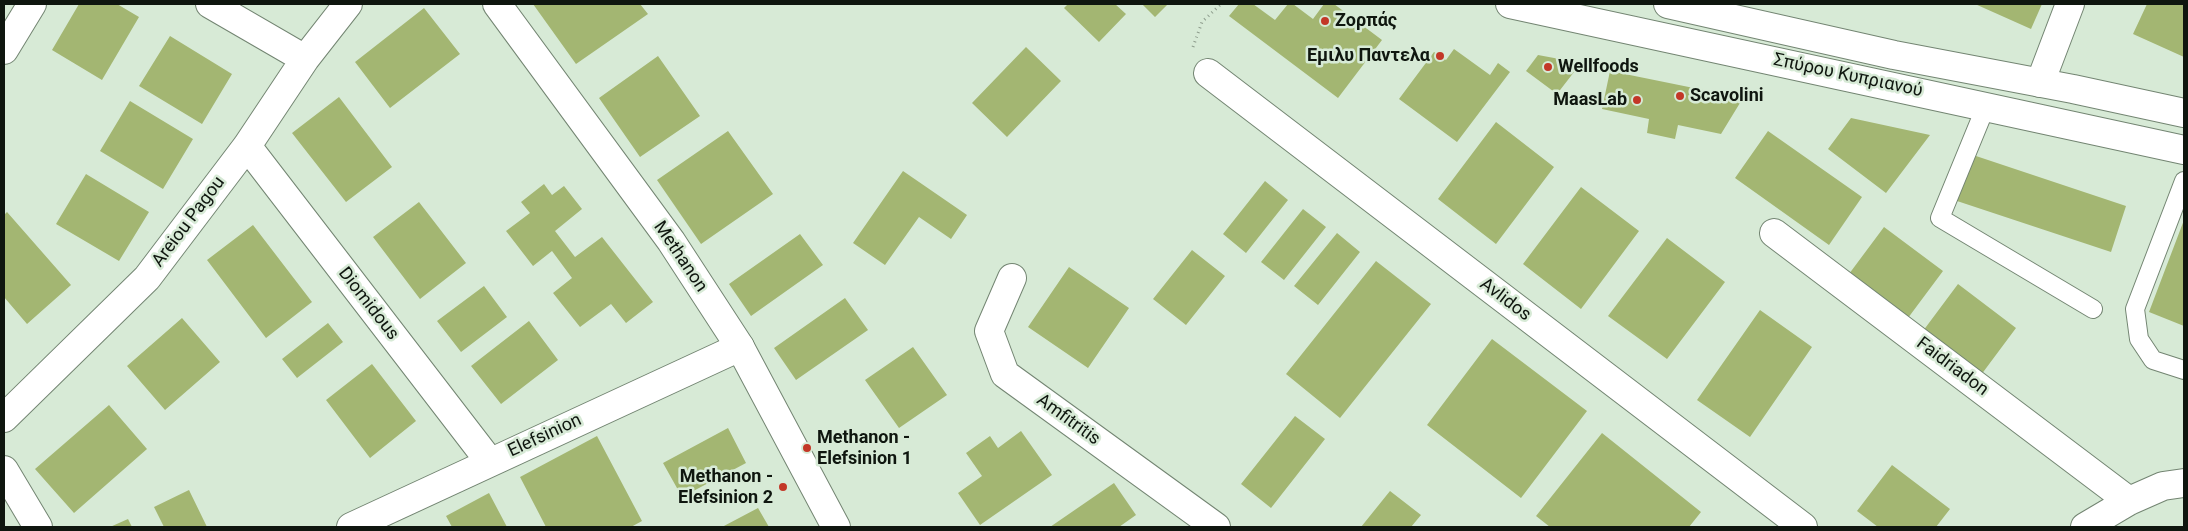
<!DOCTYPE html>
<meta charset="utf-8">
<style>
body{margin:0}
#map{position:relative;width:2188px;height:531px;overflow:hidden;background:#d7ead6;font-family:Roboto,sans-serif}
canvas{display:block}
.frame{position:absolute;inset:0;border:5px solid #0f160f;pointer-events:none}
</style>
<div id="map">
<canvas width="2188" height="531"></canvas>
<div class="frame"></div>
</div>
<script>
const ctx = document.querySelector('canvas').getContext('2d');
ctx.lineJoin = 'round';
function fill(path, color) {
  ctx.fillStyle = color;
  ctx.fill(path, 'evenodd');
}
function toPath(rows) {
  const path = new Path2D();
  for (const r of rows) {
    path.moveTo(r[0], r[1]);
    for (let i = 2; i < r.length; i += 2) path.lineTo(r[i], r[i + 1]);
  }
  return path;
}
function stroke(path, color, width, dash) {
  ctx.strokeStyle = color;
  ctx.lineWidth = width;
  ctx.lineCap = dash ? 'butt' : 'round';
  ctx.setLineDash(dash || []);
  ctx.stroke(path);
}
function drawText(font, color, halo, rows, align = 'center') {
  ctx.font = font + ' Roboto,sans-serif';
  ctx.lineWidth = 5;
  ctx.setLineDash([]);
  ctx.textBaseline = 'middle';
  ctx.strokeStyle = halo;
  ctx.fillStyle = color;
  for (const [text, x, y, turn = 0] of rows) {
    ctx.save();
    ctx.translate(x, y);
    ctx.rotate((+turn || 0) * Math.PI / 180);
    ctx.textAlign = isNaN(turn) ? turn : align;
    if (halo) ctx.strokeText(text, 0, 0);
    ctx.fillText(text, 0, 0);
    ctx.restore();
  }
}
fill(toPath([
 [79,4,117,4,139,17,102,80,52,50],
 [533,4,640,4,648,14,576,64],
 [1068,4,1115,4,1126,14,1099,42,1064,8],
 [1142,4,1168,4,1155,17],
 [1239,4,1253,4,1275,20,1288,4,1293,4,1313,19,1324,4,1334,4,1382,40,1338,98,1229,16],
 [1975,4,2042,4,2031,29],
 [2147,4,2184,4,2184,57,2133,34],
 [424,8,460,54,390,108,355,62],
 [170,36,232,74,202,124,139,86],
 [1026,47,1061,81,1007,137,972,103],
 [1454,49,1490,75,1498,63,1510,72,1457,142,1399,99,1434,52,1446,60],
 [1538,55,1581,63,1557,94,1526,71],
 [658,56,700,116,640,157,599,98],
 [1610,71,1743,98,1721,134,1678,125,1675,139,1647,133,1649,119,1602,109],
 [339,97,392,167,346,202,292,133],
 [130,101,193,139,163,189,100,151],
 [1851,118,1930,135,1886,193,1828,149],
 [1496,122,1554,167,1496,244,1438,199],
 [728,131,773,194,701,244,657,180],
 [1768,131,1862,197,1829,245,1735,178],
 [1970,154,2126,206,2111,252,1954,200],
 [903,171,967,215,951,239,919,217,885,265,853,243],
 [86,174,149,212,119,261,56,224],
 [1265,181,1288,200,1246,253,1223,234],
 [544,184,552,195,564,186,582,209,555,231,575,257,602,237,653,302,626,323,611,304,580,327,553,293,572,278,552,251,533,266,506,231,530,213,521,202],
 [1581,187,1639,231,1581,309,1523,264],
 [419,202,466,263,420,299,373,237],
 [1303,209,1326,227,1284,280,1261,262],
 [7,212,71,285,27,324,4,297,4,215],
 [2184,220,2184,326,2149,312],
 [253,225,312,302,266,338,207,260],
 [1884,227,1943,271,1908,318,1849,274],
 [1337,233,1360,252,1318,305,1294,286],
 [800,234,823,265,751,316,729,284],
 [1667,238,1725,282,1667,359,1608,316],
 [1192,250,1225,276,1186,325,1153,299],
 [1376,261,1431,304,1340,418,1286,374],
 [1069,267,1129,308,1088,368,1028,327],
 [1958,284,2016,328,1981,375,1923,331],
 [484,286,507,317,461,352,437,321],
 [845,298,868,330,796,380,774,348],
 [1760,310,1812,347,1750,437,1697,400],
 [182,318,220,362,165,410,127,366],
 [529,321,558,360,501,404,471,366],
 [328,323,343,342,297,378,282,359],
 [1492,339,1587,411,1521,498,1427,425],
 [913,347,947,395,899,428,865,380],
 [372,364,416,421,370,458,326,400],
 [109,405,147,449,74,513,35,469],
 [1295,416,1325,439,1271,508,1241,484],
 [728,428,746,463,682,497,663,463],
 [1021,431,1052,475,980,525,958,493,982,476,966,453,990,436,998,448],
 [1602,433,1701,512,1689,527,1550,527,1536,516],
 [597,436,642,521,631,527,546,527,520,477],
 [1892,465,1950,509,1936,527,1878,527,1857,511],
 [1114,483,1136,515,1119,527,1050,527],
 [189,490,207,527,164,527,154,507],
 [1390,491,1421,515,1411,527,1361,527],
 [489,493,507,527,452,527,446,516],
 [758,508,769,527,722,527],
 [128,519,132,527,110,527]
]), '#a3b672');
const lane = toPath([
 [1986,106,1940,218,2093,309],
 [2184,181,2135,309,2139,339,2153,360,2184,370]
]);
const street = toPath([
 [210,4,305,59],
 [4,50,32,4],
 [1208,73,1803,527],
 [2040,83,2070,4],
 [247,146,490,462],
 [1774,233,2129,501],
 [1012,278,989,331,1005,374,1216,527],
 [4,418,147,278,247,146,305,59,348,4],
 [4,470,38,527],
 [351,527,740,347],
 [2085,527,2129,501,2163,486,2184,483]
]);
const secondary = toPath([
 [497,4,671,241,740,347,836,527],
 [1510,4,2184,150],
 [1668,4,1894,55,2073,89,2184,113]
]);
stroke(lane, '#738572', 20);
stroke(street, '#738572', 30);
stroke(secondary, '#738572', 30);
stroke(toPath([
 [1193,47,1202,22,1221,4]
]), '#8e9d8d', 3, [1, 4]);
stroke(lane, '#fff', 18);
stroke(street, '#fff', 28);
stroke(secondary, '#fff', 28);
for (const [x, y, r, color] of [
 [1325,21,5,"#c33727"],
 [1440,56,5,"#c33727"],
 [1548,67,5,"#c33727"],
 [1680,96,5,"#c33727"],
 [1637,100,5,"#c33727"],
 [807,448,5,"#c33727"],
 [783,487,5,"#c33727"]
]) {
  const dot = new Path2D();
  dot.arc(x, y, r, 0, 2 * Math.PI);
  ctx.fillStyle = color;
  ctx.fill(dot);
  stroke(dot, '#d7ead6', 2);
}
drawText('bold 18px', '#0f160f', '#d7ead6', [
 ["Ζορπάς",1335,21],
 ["Εμιλυ Παντελα",1430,56,"right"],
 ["Wellfoods",1558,67],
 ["Scavolini",1690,96],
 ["MaasLab",1627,100,"right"],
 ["Methanon -",817,438],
 ["Elefsinion 1",817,459],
 ["Methanon -",773,477,"right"],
 ["Elefsinion 2",773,498,"right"]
], 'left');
drawText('18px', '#0f160f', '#d7ead6', [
 ["Σπύρου Κυπριανού",1848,76,12],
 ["Areiou Pagou",189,222,-53],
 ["Methanon",680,257,56],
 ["Avlidos",1505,300,37],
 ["Diomidous",368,304,52],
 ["Faidriadon",1952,367,37],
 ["Amfitritis",1068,420,36],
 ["Elefsinion",545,436,-25]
]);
</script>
